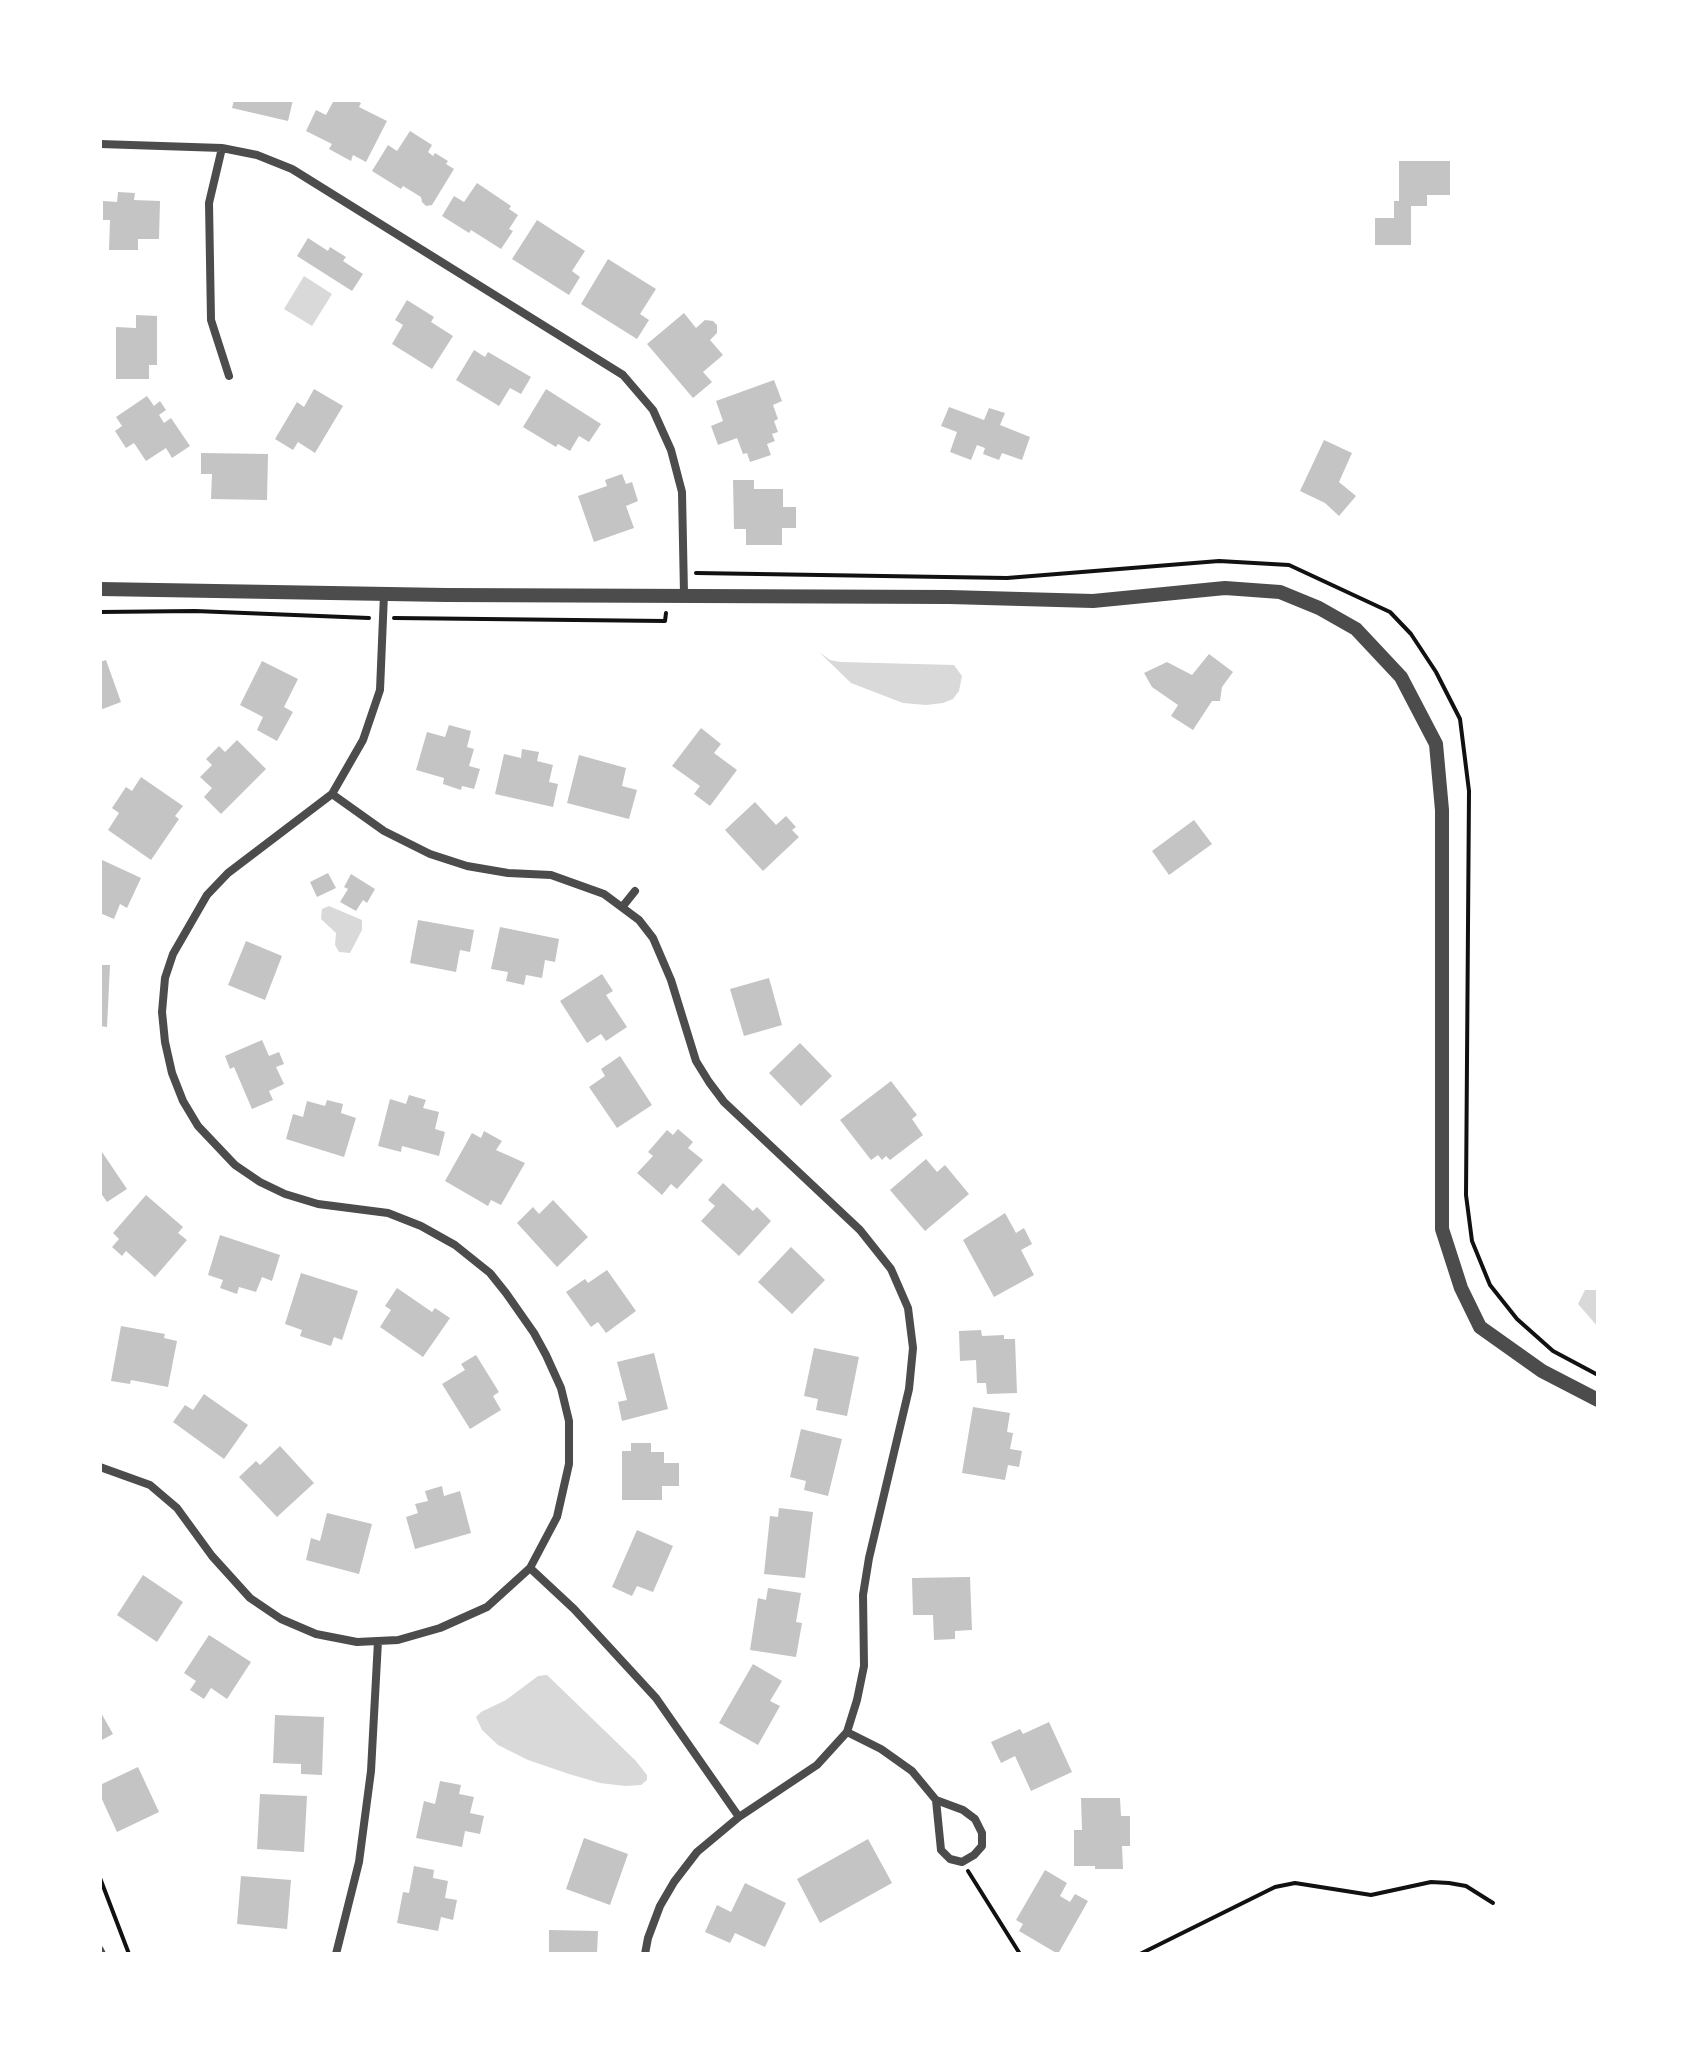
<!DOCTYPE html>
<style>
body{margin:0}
#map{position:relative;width:1698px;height:2054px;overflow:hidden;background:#fff;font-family:Quicksand,sans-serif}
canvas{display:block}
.frame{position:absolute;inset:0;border:102px solid #fff;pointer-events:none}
</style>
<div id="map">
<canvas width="1698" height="2054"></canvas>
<div class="frame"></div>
</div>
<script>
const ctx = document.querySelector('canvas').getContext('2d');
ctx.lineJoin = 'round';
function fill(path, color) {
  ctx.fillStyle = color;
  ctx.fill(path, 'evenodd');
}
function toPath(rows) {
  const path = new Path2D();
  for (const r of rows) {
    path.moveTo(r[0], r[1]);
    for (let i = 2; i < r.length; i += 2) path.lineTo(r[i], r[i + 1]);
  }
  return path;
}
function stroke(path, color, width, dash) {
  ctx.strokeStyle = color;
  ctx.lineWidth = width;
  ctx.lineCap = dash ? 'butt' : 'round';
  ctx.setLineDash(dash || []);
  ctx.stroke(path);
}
fill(toPath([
 [304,276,332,294,312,326,284,309],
 [819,652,830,660,840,662,954,665,962,676,959,691,953,699,943,703,926,705,903,703,851,683],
 [329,906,362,920,362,930,350,953,339,952,335,945,336,933,321,919,322,909],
 [1585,1290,1598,1290,1598,1327,1578,1304],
 [547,1675,635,1760,647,1775,647,1780,641,1785,625,1786,600,1783,569,1774,528,1760,498,1745,482,1730,476,1717,481,1712,506,1700,538,1676]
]), '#d9d9d9');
fill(toPath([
 [234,100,293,100,288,121,232,108],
 [334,100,355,100,361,103,359,107,387,121,366,162,353,155,351,161,329,149,332,144,306,131,316,110,326,115],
 [410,131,432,145,428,152,433,156,435,153,448,161,446,164,454,169,432,205,426,206,422,202,421,197,403,186,401,189,372,171,388,145,397,151],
 [1399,161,1450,161,1450,195,1427,195,1427,206,1411,206,1411,245,1375,245,1375,218,1394,218,1394,201,1399,201],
 [477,183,511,206,509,209,518,215,509,229,513,231,501,249,471,230,469,233,442,216,454,196,464,202],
 [118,192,135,193,134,200,160,201,159,239,138,239,138,250,109,250,110,220,103,220,103,201,117,202],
 [537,220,585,251,572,271,580,277,569,295,512,259],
 [308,238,328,251,330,247,346,257,343,261,363,274,352,291,297,256],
 [608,259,656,289,640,314,649,320,637,339,581,304],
 [407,300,434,317,431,322,453,336,432,369,392,344,403,325,395,320],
 [684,313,696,328,705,320,713,321,717,325,717,333,710,340,723,355,703,372,712,382,693,398,647,344],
 [136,315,157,316,157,365,149,365,149,379,116,379,116,327,136,328],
 [474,350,485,357,488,352,531,377,521,394,510,388,499,406,456,380],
 [774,380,782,401,773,405,778,419,774,421,778,432,772,434,775,441,767,444,771,455,750,462,747,453,743,454,737,438,718,445,711,426,723,421,716,401],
 [314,389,343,406,315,453,298,442,293,450,275,439,297,402,304,407],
 [546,389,601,424,589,442,579,436,570,451,558,444,556,447,523,427],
 [147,396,154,406,160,401,166,410,159,415,164,423,171,418,190,446,172,458,166,448,146,461,134,443,126,448,115,431,122,426,116,417],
 [949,407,984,420,989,408,1005,413,1000,425,1030,437,1022,460,1002,453,999,460,983,454,985,448,977,445,971,460,950,452,957,432,941,426],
 [1324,440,1352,453,1339,482,1356,496,1339,516,1325,503,1300,491],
 [201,453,268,454,267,500,211,499,212,474,201,474],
 [622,474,626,484,632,482,638,501,626,506,634,528,594,542,578,496,607,486,605,480],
 [733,480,754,480,754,489,783,489,783,507,796,507,796,528,782,528,782,545,746,545,746,529,734,529],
 [1209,654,1233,672,1222,687,1220,701,1212,701,1193,730,1171,716,1178,705,1152,687,1144,673,1167,662,1192,675],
 [106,660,121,702,100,710,100,662],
 [262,661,298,679,284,707,293,712,277,741,257,730,263,717,240,705],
 [449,725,471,731,467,747,474,749,469,766,480,769,474,789,462,786,461,790,443,784,444,778,416,770,427,732,445,737],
 [701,728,721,744,714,753,737,770,710,806,694,794,700,786,672,766],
 [237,740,266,769,221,814,204,797,212,788,200,777,212,765,206,759,219,746,225,752],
 [522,749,539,752,537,761,553,765,549,782,558,784,553,807,495,794,504,754,521,758],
 [579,755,626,768,622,786,637,790,629,819,567,803],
 [141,777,183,806,175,816,179,819,151,860,108,830,119,813,112,808,126,787,132,791],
 [755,802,776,825,786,816,796,827,792,830,799,837,763,871,725,830],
 [1194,820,1212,844,1169,875,1152,851],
 [100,859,141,878,127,908,120,904,114,919,100,913],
 [328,873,336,888,317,897,310,882],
 [351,874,375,889,367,903,363,900,356,911,340,902,348,889,344,887],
 [418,920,474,930,470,952,460,950,456,972,410,963],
 [500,927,559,939,555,962,545,960,542,978,526,975,524,985,506,981,508,972,491,969],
 [246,941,282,956,265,1000,228,985],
 [100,965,110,965,107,1027,100,1026],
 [602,974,613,991,606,995,627,1027,606,1041,601,1034,587,1043,560,1001],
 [769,978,782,1025,744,1036,730,989],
 [262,1040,269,1056,279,1052,284,1064,276,1067,284,1084,269,1091,273,1100,252,1109,234,1067,230,1069,225,1056],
 [800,1043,832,1076,801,1106,769,1073],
 [620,1056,652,1105,617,1128,589,1087,605,1076,601,1069],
 [891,1081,917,1115,912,1119,923,1135,890,1160,886,1156,882,1160,878,1155,871,1160,840,1120],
 [409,1095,426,1100,423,1108,439,1112,435,1129,445,1132,439,1156,402,1146,401,1152,378,1146,390,1099,406,1104],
 [327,1100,343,1104,341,1113,356,1118,344,1157,286,1139,293,1114,303,1117,307,1101,325,1106],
 [678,1129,693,1142,688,1148,703,1160,677,1189,671,1184,662,1195,637,1173,653,1156,648,1152,667,1130,673,1135],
 [484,1131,502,1141,496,1150,525,1163,501,1205,491,1200,488,1206,445,1181,472,1133,481,1138],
 [100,1149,127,1189,107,1202,100,1192],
 [926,1159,937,1172,945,1165,969,1194,925,1231,890,1190],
 [723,1183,753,1211,757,1207,771,1221,739,1256,701,1221,715,1206,708,1200],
 [146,1195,183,1227,178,1233,187,1240,155,1277,126,1251,122,1256,112,1247,119,1239,113,1233],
 [553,1200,588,1237,557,1267,517,1223,533,1207,539,1214],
 [1005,1213,1016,1233,1024,1228,1032,1244,1021,1250,1034,1275,994,1297,963,1240],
 [220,1235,280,1255,272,1281,262,1277,256,1292,239,1287,237,1294,220,1288,223,1280,208,1275],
 [791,1247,825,1280,792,1314,758,1282],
 [607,1270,636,1311,606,1333,598,1322,591,1327,566,1292,585,1279,588,1283],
 [301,1273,358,1291,342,1340,334,1337,331,1346,300,1336,302,1330,285,1324],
 [397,1288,432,1312,435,1308,450,1318,423,1357,380,1327,391,1310,385,1306],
 [121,1326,165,1334,164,1338,177,1341,168,1387,131,1380,130,1384,111,1381],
 [981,1330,982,1336,1004,1335,1004,1339,1015,1339,1017,1393,987,1394,986,1383,977,1383,976,1360,960,1361,959,1331],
 [814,1348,859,1357,847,1416,816,1410,818,1399,804,1396],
 [654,1353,668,1409,622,1421,618,1402,627,1400,617,1362],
 [476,1355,499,1392,493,1396,501,1410,470,1429,442,1384,465,1370,461,1364],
 [204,1394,248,1425,224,1459,173,1422,185,1405,193,1410],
 [973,1407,1010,1413,1007,1432,1013,1433,1010,1449,1022,1451,1019,1467,1008,1465,1005,1480,962,1473],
 [801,1429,842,1439,828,1496,804,1490,806,1481,790,1477],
 [631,1443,651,1443,651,1452,664,1452,664,1463,679,1463,679,1486,662,1486,662,1500,622,1500,622,1451,631,1451],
 [280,1446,314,1483,277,1517,239,1477,256,1461,260,1465],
 [442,1486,444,1496,460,1491,471,1533,415,1549,406,1517,418,1513,415,1504,428,1501,425,1491],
 [779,1508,813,1512,805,1578,764,1574,770,1516,778,1517],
 [327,1513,372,1524,359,1574,306,1560,311,1538,320,1541],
 [637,1530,673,1546,653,1592,637,1586,632,1596,612,1587],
 [143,1575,183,1602,157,1642,117,1615],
 [970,1577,972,1630,955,1631,955,1639,934,1640,933,1615,913,1615,912,1578],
 [768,1588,801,1593,796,1622,802,1623,796,1657,750,1650,758,1598,766,1600],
 [209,1635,251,1662,227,1699,211,1688,204,1699,190,1690,196,1681,184,1673],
 [753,1664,782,1681,770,1701,780,1706,758,1745,719,1723],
 [100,1711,113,1734,100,1741],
 [275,1715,324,1717,322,1775,301,1774,301,1764,273,1763],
 [1049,1722,1072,1772,1031,1791,1015,1756,1001,1763,991,1742,1020,1729,1023,1734],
 [138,1767,159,1812,117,1832,100,1795,100,1785],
 [440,1781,461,1785,459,1794,474,1797,470,1813,484,1816,480,1834,465,1831,462,1847,416,1838,424,1801,435,1804],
 [260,1794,307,1796,304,1852,257,1849],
 [1081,1798,1120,1798,1121,1816,1130,1816,1130,1846,1122,1846,1123,1869,1095,1869,1095,1866,1074,1866,1074,1830,1082,1830],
 [584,1838,628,1854,610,1905,566,1889],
 [868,1839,892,1883,820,1923,797,1879],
 [414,1866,434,1870,433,1878,448,1881,445,1898,457,1900,453,1920,441,1917,438,1931,397,1923,403,1892,409,1893],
 [1045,1870,1067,1883,1060,1896,1070,1902,1075,1894,1088,1901,1058,1954,1019,1931,1023,1924,1016,1920],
 [241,1876,291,1880,287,1929,237,1924],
 [745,1883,786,1903,765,1947,735,1933,730,1943,705,1932,717,1905,731,1912],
 [549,1930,598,1931,597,1954,549,1954]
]), '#c4c4c4');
stroke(toPath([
 [696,573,1007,578,1219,561,1289,565,1390,612,1411,634,1436,672,1460,719,1469,791,1466,1195,1472,1241,1490,1285,1517,1319,1553,1351,1598,1375],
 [100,612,195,611,369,618],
 [394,618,665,621,666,613],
 [968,1871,1020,1954],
 [100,1878,129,1954],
 [1140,1954,1275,1887,1295,1883,1371,1895,1431,1882,1449,1883,1466,1886,1493,1903]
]), '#111', 4);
stroke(toPath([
 [100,144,222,148,257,155,292,169,623,375,653,410,671,450,682,492,684,594],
 [222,148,209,203,211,320,229,376],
 [332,794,384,831,430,854,467,866,508,873,551,875,604,894,639,920,653,938,671,980,696,1061,709,1082,724,1102,860,1230,891,1269,908,1308,913,1348,909,1389,869,1558,863,1595,864,1666,857,1700,847,1732,817,1765,739,1817,697,1852,674,1882,660,1906,648,1938,645,1954],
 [623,906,635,891],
 [100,1467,150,1485,177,1508,212,1556,250,1598,281,1619,316,1634,357,1642,398,1640,440,1628,487,1607,530,1568,557,1517,569,1464,569,1421,561,1388,546,1355,534,1333,506,1293,490,1273,455,1245,421,1226,388,1213,318,1204,285,1194,260,1182,235,1165,198,1126,183,1101,172,1073,165,1042,162,1012,165,978,173,954,207,895,228,873,332,794,363,740,380,690,384,594],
 [530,1568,574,1609,656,1698,739,1817],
 [847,1732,881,1749,912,1771,936,1800,941,1850,950,1859,962,1862,974,1855,982,1846,982,1833,975,1819,963,1810,936,1800],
 [100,1950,102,1954],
 [336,1954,359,1862,371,1771,378,1641]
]), '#4c4c4c', 8);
stroke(toPath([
 [100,589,446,595,949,597,1093,601,1225,588,1280,592,1319,608,1356,629,1401,677,1436,744,1442,810,1442,1229,1461,1288,1480,1327,1542,1371,1598,1400]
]), '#4c4c4c', 14);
</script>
